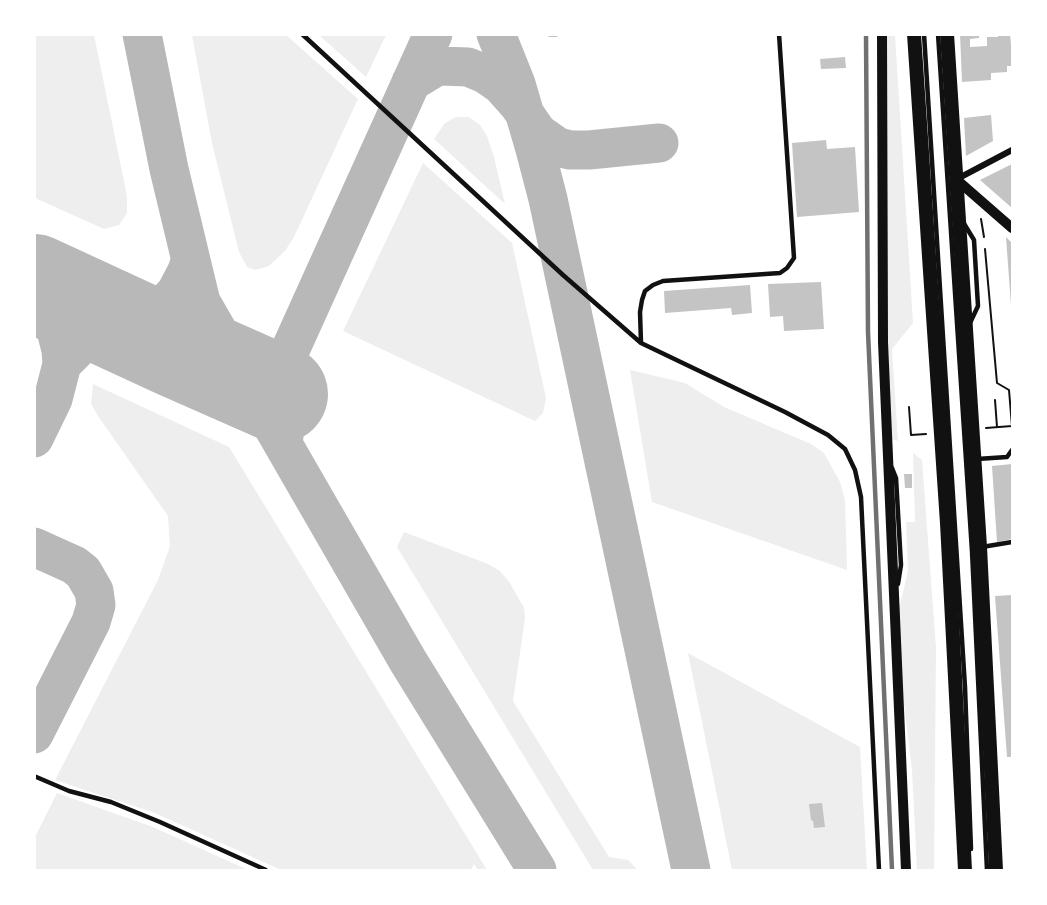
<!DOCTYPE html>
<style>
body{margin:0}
#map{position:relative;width:1047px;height:905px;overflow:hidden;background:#fff;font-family:Mulish,sans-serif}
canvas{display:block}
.frame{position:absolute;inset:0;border:36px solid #fff;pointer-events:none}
</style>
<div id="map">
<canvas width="1047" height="905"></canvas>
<div class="frame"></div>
</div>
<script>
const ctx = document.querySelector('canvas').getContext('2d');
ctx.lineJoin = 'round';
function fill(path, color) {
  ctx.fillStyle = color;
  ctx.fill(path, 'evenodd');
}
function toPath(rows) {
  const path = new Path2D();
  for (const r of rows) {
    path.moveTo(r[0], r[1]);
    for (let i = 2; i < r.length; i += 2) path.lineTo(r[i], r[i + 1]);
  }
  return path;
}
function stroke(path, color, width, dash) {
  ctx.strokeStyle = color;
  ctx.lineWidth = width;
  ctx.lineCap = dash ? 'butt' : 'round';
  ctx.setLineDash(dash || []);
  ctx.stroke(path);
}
fill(toPath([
 [35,34,94,35,127,196,127,213,119,225,104,229,35,198],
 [192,35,286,35,358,99,294,237,285,251,269,266,255,270,247,267,239,252,212,143],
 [319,35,386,35,366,77],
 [885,35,895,35,913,323,892,349,898,441,888,438],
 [456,117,469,117,480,125,487,136,494,157,505,204,434,139,445,123],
 [423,163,512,243,546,398,543,413,535,421,343,331],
 [630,370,685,383,724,407,811,444,824,453,840,482,845,500,847,570,652,502],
 [93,384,229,447,487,870,478,870,474,864,471,870,281,870,155,813,55,780,158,580,170,546,168,516,98,416,91,404],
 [913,453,922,460,936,648,934,870,917,870,912,770,900,672,897,618,908,571,906,522,915,522],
 [404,532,488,564,500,571,510,583,524,608,525,618,513,701,609,857,628,860,638,870,593,870,397,547],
 [688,653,860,747,867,870,732,870],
 [57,793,153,827,248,870,35,870,35,837]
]), '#eee');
stroke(toPath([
 [142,34,169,169,201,302,408,661,537,870],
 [496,34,516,84,535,149,548,199,691,870],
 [411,82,434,68,441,66,468,67,485,74,501,85,518,104,538,133,558,147,570,150,589,150,659,143],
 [34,296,55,326,61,350,62,364,53,399,34,438],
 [89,308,123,315,146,314,155,310,168,301,176,292,187,271,190,261],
 [62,364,82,344,97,335,118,330,130,331,177,349,200,362,231,383,248,398],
 [284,437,278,406,279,394,282,374,287,357,433,34],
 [34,547,74,565,83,572,94,591,96,605,91,622,34,734]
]), '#b8b8b8', 39);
stroke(toPath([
 [34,283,177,349,279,394]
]), '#b8b8b8', 98);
fill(toPath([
 [960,34,979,34,979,38,970,39,970,47,987,46,987,37,998,37,998,34,1010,34,1011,44,1012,44,1012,66,1007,66,1007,72,991,73,991,80,962,82],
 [845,57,846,68,821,69,820,59],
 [991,115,993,141,966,156,964,118],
 [826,140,827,149,855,147,859,212,797,217,792,143],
 [1012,164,1012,208,980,180],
 [1006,237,1012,243,1012,305,1011,305],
 [821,282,824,329,784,331,783,316,770,317,768,284],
 [750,285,752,313,732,315,731,308,665,313,664,291],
 [1012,464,1012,539,997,542,992,466],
 [904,474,912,474,912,488,905,488],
 [1012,595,1012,757,1007,757,995,596],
 [822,803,825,827,814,828,813,821,811,820,809,804]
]), '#c4c4c4');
stroke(toPath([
 [981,219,984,237],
 [985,249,997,383,1009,390,1012,426,986,428],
 [995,400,997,427],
 [909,407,911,435,926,434]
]), '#111', 2);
stroke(toPath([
 [302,34,563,275,641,343,785,412,828,435,845,449,855,470,861,497,879,870],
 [549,34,557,34],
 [924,34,965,687,971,849],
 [938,34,972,551,987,870],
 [963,222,974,240,978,306,970,323],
 [641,343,640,312,642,300,645,291,653,285,663,281,780,273,787,268,794,258,779,34],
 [977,459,1007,457,1012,450],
 [892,468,896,478,901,565,898,584],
 [982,547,1012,542],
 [34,776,69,791,111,802,160,822,266,870]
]), '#111', 4.5);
stroke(toPath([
 [957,179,1012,150]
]), '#111', 6);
stroke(toPath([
 [882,34,883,342,906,870],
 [957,180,1012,228]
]), '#111', 10);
stroke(toPath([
 [914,34,947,523,965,870],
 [947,34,980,547,996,870]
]), '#111', 14);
stroke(toPath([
 [866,34,868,332,892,870]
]), '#707070', 4.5);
</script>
